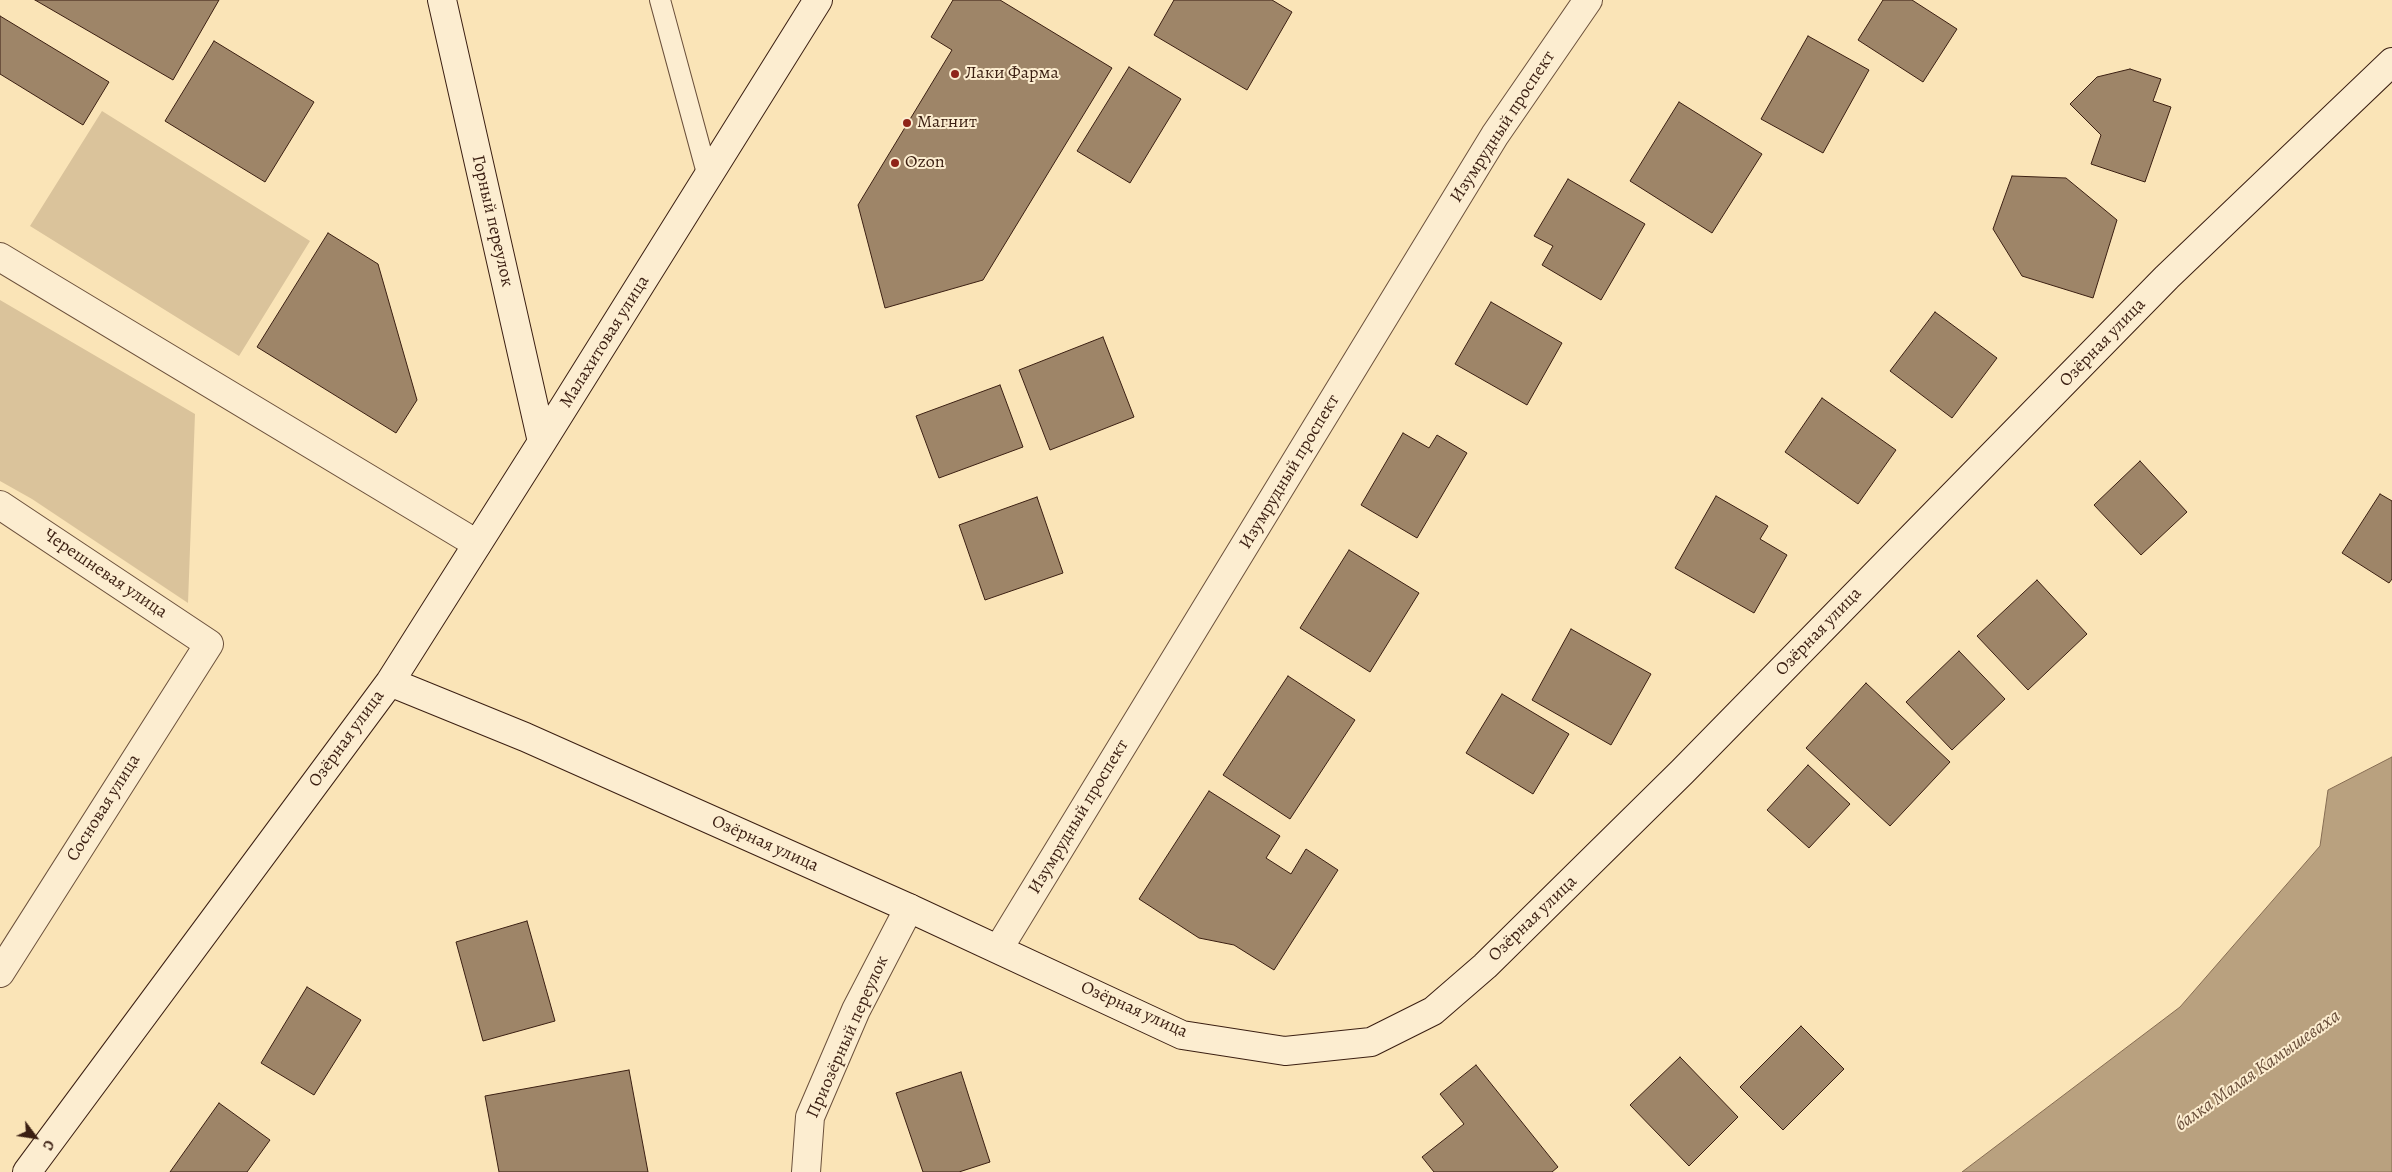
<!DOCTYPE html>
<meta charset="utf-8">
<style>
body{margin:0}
#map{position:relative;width:2392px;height:1172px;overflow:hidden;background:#fae4b7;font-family:Alegreya,serif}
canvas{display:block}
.north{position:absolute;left:10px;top:1112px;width:50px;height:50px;-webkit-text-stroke:4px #fcedd0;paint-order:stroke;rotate:121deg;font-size:14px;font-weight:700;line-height:20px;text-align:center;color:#3b1f12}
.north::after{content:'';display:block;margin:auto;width:18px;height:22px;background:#3b1f12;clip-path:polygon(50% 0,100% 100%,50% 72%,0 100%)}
</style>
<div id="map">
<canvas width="2392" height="1172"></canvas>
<div class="north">С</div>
</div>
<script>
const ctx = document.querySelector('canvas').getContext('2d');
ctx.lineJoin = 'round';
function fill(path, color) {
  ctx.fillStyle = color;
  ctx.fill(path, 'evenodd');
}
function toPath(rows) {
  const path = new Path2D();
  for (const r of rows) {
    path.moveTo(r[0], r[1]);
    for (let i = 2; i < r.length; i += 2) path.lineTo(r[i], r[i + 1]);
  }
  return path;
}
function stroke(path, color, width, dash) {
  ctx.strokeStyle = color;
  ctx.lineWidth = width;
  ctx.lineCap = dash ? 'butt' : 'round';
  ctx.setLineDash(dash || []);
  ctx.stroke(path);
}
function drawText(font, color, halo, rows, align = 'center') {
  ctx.font = font + ' Alegreya,serif';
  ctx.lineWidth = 4;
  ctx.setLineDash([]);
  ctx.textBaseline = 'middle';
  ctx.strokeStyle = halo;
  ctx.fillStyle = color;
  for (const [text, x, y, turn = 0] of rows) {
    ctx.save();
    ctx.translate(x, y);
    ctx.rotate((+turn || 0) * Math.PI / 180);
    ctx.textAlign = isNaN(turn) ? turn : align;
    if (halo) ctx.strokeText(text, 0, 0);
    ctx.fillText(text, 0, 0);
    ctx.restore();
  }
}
fill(toPath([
 [102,111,310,241,239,356,30,226],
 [0,300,195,414,188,603,32,499,0,481]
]), '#dac39b');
const water = toPath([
 [2392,757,2392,1172,1962,1172,2180,1007,2320,846,2328,790,2392,757]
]);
fill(water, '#b9a17f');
stroke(water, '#876d53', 1);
const building = toPath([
 [35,0,219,0,173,80,35,0],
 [953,0,1000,0,1112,68,983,280,885,308,858,205,952,50,931,37,953,0],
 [1174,0,1272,0,1292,12,1247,90,1154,35,1174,0],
 [1883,0,1912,0,1957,29,1923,82,1858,40,1883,0],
 [0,16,109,82,83,125,0,74,0,16],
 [1808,36,1869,70,1823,153,1761,119,1808,36],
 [214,41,314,102,265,182,165,121,214,41],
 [1129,67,1181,99,1130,183,1077,151,1129,67],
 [2130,69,2161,79,2153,101,2171,107,2145,182,2091,164,2101,135,2070,104,2097,77,2130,69],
 [1679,102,1762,154,1712,233,1630,181,1679,102],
 [2012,176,2066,178,2117,220,2093,298,2022,276,1993,229,2012,176],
 [1568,179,1645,224,1601,300,1542,265,1553,246,1534,236,1568,179],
 [328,233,378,264,417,400,396,433,257,347,328,233],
 [1491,302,1562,343,1527,405,1455,364,1491,302],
 [1935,312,1997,358,1952,418,1890,371,1935,312],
 [1103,337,1134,417,1050,450,1019,370,1103,337],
 [1000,385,1023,447,939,478,916,416,1000,385],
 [1822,398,1896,450,1858,504,1785,452,1822,398],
 [1403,433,1429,448,1437,435,1467,453,1417,538,1361,505,1403,433],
 [2140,461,2187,512,2141,555,2094,505,2140,461],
 [2380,494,2392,501,2392,579,2389,583,2342,553,2380,494],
 [1716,496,1768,526,1760,539,1787,555,1754,613,1675,568,1716,496],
 [1037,497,1063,573,985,600,959,525,1037,497],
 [1349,550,1419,593,1370,672,1300,628,1349,550],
 [2037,580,2087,634,2028,690,1977,636,2037,580],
 [1571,629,1651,674,1611,745,1532,700,1571,629],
 [1959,651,2005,699,1952,750,1906,702,1959,651],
 [1288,676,1355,720,1290,819,1223,775,1288,676],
 [1866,683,1950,762,1890,826,1806,748,1866,683],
 [1502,694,1569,734,1533,794,1466,753,1502,694],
 [1808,765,1850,804,1809,848,1767,810,1808,765],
 [1209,791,1280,836,1266,858,1291,874,1306,849,1338,870,1274,970,1234,945,1199,938,1139,899,1209,791],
 [527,921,555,1021,483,1041,456,942,527,921],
 [307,987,361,1020,314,1095,261,1063,307,987],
 [1801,1026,1844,1069,1783,1130,1740,1087,1801,1026],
 [1680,1057,1738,1117,1689,1166,1630,1105,1680,1057],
 [1476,1065,1558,1167,1552,1172,1434,1172,1422,1157,1464,1124,1440,1094,1476,1065],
 [629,1070,648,1172,499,1172,485,1096,629,1070],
 [961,1072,990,1162,959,1172,923,1172,896,1093,961,1072],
 [219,1103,270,1140,247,1172,170,1172,219,1103]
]);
fill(building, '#9e8568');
stroke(building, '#3b1f12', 1);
const lane = toPath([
 [660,0,708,177]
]);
const street = toPath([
 [0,257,477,544],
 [0,505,209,644,0,973],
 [999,948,1495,135,1588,0],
 [806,1172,810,1117,856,1010,909,908]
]);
const secondary = toPath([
 [442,0,542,442],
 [390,682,542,442,818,0],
 [27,1172,390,682,525,737,909,908,1182,1035,1285,1051,1371,1042,1433,1011,1485,966,1682,772,2167,277,2392,62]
]);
stroke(lane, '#6b503b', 22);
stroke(street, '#6b503b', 30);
stroke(secondary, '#3b1f12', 30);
stroke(lane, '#fcedd0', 20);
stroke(street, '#fcedd0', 28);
stroke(secondary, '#fcedd0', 28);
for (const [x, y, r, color] of [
 [955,74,5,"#8f2418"],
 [907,123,5,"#8f2418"],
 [895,163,5,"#8f2418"]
]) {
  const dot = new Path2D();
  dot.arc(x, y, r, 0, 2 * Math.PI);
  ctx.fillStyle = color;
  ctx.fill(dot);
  stroke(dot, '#fcedd0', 2);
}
drawText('18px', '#3b1f12', '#fcedd0', [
 ["Лаки Фарма",965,74],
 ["Магнит",917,123],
 ["Ozon",905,163]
], 'left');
drawText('18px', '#3b1f12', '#fcedd0', [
 ["Изумрудный проспект",1503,127,-57],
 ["Горный переулок",492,221,77],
 ["Малахитовая улица",605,342,-58],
 ["Озёрная улица",2103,343,-46],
 ["Изумрудный проспект",1290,472,-59],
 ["Черешневая улица",105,574,34],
 ["Озёрная улица",1819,632,-46],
 ["Озёрная улица",347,739,-54],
 ["Сосновая улица",104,808,-58],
 ["Изумрудный проспект",1079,817,-59],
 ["Озёрная улица",765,844,24],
 ["Озёрная улица",1533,919,-44],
 ["Озёрная улица",1134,1010,24],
 ["Приозёрный переулок",848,1037,-66]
]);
drawText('italic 19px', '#674c38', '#fcedd0', [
 ["балка Малая Камышеваха",2258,1071,-35]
]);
</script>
